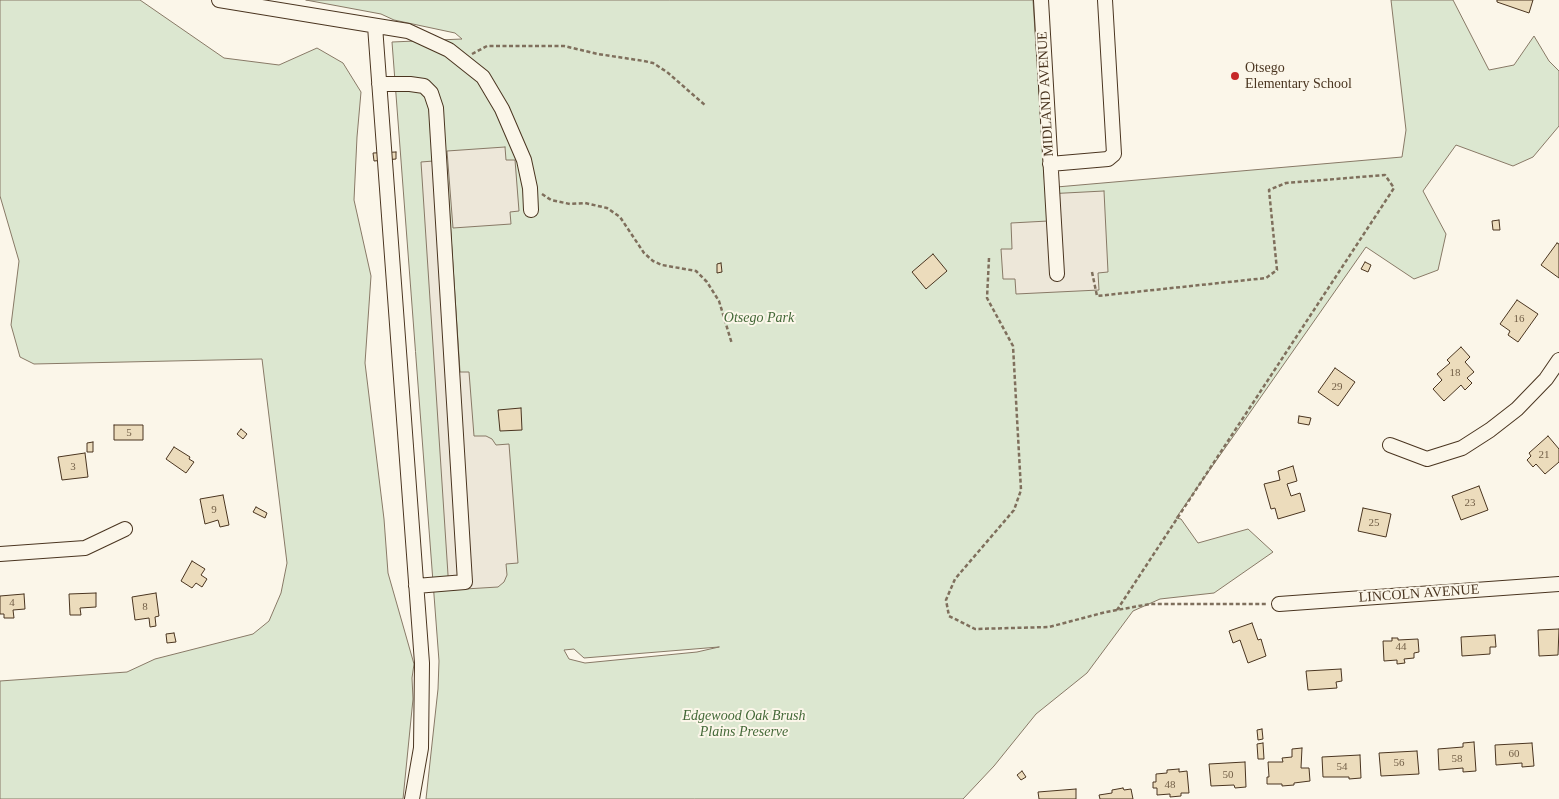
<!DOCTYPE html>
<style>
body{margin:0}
canvas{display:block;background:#fbf6e9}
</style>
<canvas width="1559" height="799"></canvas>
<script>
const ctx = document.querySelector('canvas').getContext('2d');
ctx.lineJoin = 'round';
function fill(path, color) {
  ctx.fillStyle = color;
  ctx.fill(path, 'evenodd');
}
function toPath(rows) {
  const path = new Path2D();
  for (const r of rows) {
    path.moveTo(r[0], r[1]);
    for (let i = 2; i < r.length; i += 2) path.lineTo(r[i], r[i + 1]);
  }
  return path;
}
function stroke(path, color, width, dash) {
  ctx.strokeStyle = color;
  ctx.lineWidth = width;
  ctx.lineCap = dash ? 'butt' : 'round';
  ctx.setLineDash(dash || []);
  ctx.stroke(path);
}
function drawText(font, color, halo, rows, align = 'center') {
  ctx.font = font + ' "Times New Roman",serif';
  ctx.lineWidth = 4;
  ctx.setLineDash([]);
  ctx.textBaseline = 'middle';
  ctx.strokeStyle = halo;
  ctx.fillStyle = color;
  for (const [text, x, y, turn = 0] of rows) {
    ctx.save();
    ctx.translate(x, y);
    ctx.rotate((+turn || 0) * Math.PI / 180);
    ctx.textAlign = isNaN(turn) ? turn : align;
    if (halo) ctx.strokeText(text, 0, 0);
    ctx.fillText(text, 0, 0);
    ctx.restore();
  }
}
const green = toPath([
 [0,0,140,0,224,58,279,65,317,48,343,63,361,92,357,137,354,200,371,276,365,363,384,519,388,573,414,664,412,678,413,699,403,799,0,799,0,681,127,672,155,659,253,634,269,621,281,593,287,563,262,359,34,364,20,357,11,325,19,261,0,196,0,0],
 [306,0,1033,0,1045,188,1402,157,1406,130,1391,0,1453,0,1489,70,1514,65,1534,36,1549,61,1559,71,1559,126,1533,157,1513,166,1456,145,1423,191,1446,234,1438,270,1414,279,1366,247,1176,518,1181,519,1198,543,1248,529,1273,552,1214,593,1160,599,1133,611,1087,673,1036,714,994,766,963,799,426,799,438,689,439,661,392,42,462,39,455,33,394,20,381,14,306,0],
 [719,647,697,652,585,663,569,659,564,650,574,649,584,658,719,647]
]);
fill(green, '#dce7d0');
stroke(green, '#887966', 1);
const parking = toPath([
 [505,147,506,160,515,160,519,211,510,212,511,224,453,228,447,151,505,147],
 [446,160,460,372,469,372,474,436,486,436,492,439,496,445,509,444,518,563,506,564,507,575,504,582,498,587,449,590,421,162,446,160],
 [1104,191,1108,272,1098,273,1099,290,1016,294,1015,279,1003,279,1001,249,1012,249,1011,223,1048,221,1046,194,1104,191]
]);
fill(parking, '#ede7d9');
stroke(parking, '#887966', 1);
const building = toPath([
 [1497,0,1533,0,1529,13,1497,2,1497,0],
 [396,152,396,159,374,161,373,153,396,152],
 [1499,220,1500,230,1493,230,1492,221,1499,220],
 [1557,243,1559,244,1559,278,1541,265,1557,243],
 [933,254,947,271,926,289,912,272,933,254],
 [1365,262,1371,265,1368,272,1361,269,1365,262],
 [721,263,722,272,717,273,717,264,721,263],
 [1517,300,1538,314,1518,342,1508,335,1510,331,1500,324,1517,300],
 [1461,347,1470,357,1465,362,1474,372,1467,378,1472,383,1465,390,1461,385,1444,401,1433,389,1442,380,1437,374,1450,363,1447,360,1461,347],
 [1335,368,1355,382,1338,406,1318,392,1335,368],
 [521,408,522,430,500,431,498,410,521,408],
 [1299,416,1311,418,1309,425,1298,423,1299,416],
 [114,425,143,425,143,440,114,440,114,425],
 [241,429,247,434,243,439,237,434,241,429],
 [1548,436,1559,449,1559,462,1545,474,1536,464,1533,467,1527,460,1531,456,1529,453,1548,436],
 [93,442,93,452,87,452,87,443,93,442],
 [174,447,190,457,189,459,194,462,186,473,166,459,174,447],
 [85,453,88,477,62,480,58,457,85,453],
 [1293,466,1297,481,1287,484,1291,496,1300,493,1305,511,1278,519,1275,508,1271,509,1264,484,1280,480,1278,471,1293,466],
 [1479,486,1488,510,1461,520,1452,496,1479,486],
 [223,495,229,525,220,527,218,520,205,524,200,499,223,495],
 [256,507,267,513,265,518,253,512,256,507],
 [1363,508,1391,514,1386,537,1358,531,1363,508],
 [192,561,205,569,201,575,207,579,202,587,196,583,192,588,181,581,192,561],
 [96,593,96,607,80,608,81,615,70,615,69,594,96,593],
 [156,593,159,616,155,617,156,626,150,627,149,618,135,620,132,597,156,593],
 [24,594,25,609,13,610,14,618,4,618,4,614,0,614,0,596,24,594],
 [1252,623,1258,640,1261,639,1266,656,1248,663,1240,640,1233,643,1229,631,1252,623],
 [1559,629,1558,655,1539,656,1538,630,1559,629],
 [174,633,176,642,167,643,166,634,174,633],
 [1495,635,1496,647,1490,647,1490,654,1462,656,1461,637,1495,635],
 [1392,638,1398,638,1398,640,1418,639,1419,652,1414,653,1414,658,1404,659,1405,663,1397,664,1397,660,1384,661,1383,641,1392,641,1392,638],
 [1341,669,1342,681,1336,682,1337,688,1308,690,1306,671,1341,669],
 [1262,729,1263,739,1258,740,1257,730,1262,729],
 [1474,742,1476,771,1463,772,1463,768,1439,770,1438,749,1463,747,1463,743,1474,742],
 [1263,743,1264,759,1258,759,1257,744,1263,743],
 [1532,743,1534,766,1522,767,1522,763,1496,765,1495,745,1532,743],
 [1302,748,1301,768,1309,768,1310,781,1294,783,1294,785,1282,786,1282,784,1267,784,1267,777,1269,777,1268,762,1283,762,1282,758,1292,757,1292,749,1302,748],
 [1417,751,1419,774,1381,776,1379,753,1417,751],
 [1360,755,1361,778,1349,779,1349,777,1323,777,1322,757,1360,755],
 [1245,762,1246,787,1235,788,1234,785,1211,786,1209,764,1245,762],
 [1179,769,1179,772,1187,771,1189,793,1181,793,1181,796,1170,797,1170,794,1157,795,1157,788,1153,788,1153,782,1156,782,1156,774,1167,773,1167,770,1179,769],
 [1022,771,1026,777,1021,780,1017,775,1022,771],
 [1123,788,1124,790,1131,789,1133,799,1100,799,1099,795,1112,793,1112,790,1123,788],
 [1076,789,1076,799,1039,799,1038,792,1076,789]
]);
fill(building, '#ecdcbc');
stroke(building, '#4a3520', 1);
const minor = toPath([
 [219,0,408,31,449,50,483,77,502,109,524,160,530,188,531,210],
 [1041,0,1057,274],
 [375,26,422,663,421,748,412,799],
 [379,84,410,84,424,86,431,93,436,108,465,582,416,586],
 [1050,164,1108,159,1114,154,1105,0],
 [1390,445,1427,459,1462,448,1490,430,1517,409,1546,379,1559,360],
 [0,554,85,548,125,529],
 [1279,604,1559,584]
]);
stroke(minor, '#4a3520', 16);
stroke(toPath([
 [472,54,487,46,564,46,598,54,644,61,653,63,667,72,706,106],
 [542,194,551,200,570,204,585,203,607,208,620,217,644,253,653,261,662,265,696,271,707,282,719,301,732,344],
 [989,258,987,298,1013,346,1021,490,1014,510,955,579,946,600,949,616,975,629,1049,627,1106,612,1150,604,1267,604],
 [1092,272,1097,296,1266,278,1277,270,1269,190,1286,183,1385,175,1394,188,1117,610]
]), '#7f6f5c', 2.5, [4, 2.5]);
stroke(minor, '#fbf6e9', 14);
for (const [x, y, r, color] of [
 [1235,76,5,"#c62828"]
]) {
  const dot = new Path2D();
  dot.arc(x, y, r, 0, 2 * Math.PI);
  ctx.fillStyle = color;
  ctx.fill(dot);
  stroke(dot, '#fbf6e9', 2);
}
drawText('11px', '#725f47', null, [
 ["16",1519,319],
 ["18",1455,373],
 ["29",1337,387],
 ["5",129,433],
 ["21",1544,455],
 ["3",73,467],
 ["23",1470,503],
 ["9",214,510],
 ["25",1374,523],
 ["4",12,603],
 ["8",145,607],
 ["44",1401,647],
 ["60",1514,754],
 ["58",1457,759],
 ["56",1399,763],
 ["54",1342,767],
 ["50",1228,775],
 ["48",1170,785]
]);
drawText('14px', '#4a3520', '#fbf6e9', [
 ["Otsego",1245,68],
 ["Elementary School",1245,84]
], 'left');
drawText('14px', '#4a3520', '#fbf6e9', [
 ["MIDLAND AVENUE",1046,94,-93],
 ["LINCOLN AVENUE",1419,594,-4]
]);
drawText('italic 14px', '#436837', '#fbf6e9', [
 ["Otsego Park",759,318],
 ["Edgewood Oak Brush",744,716],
 ["Plains Preserve",744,732]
]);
</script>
